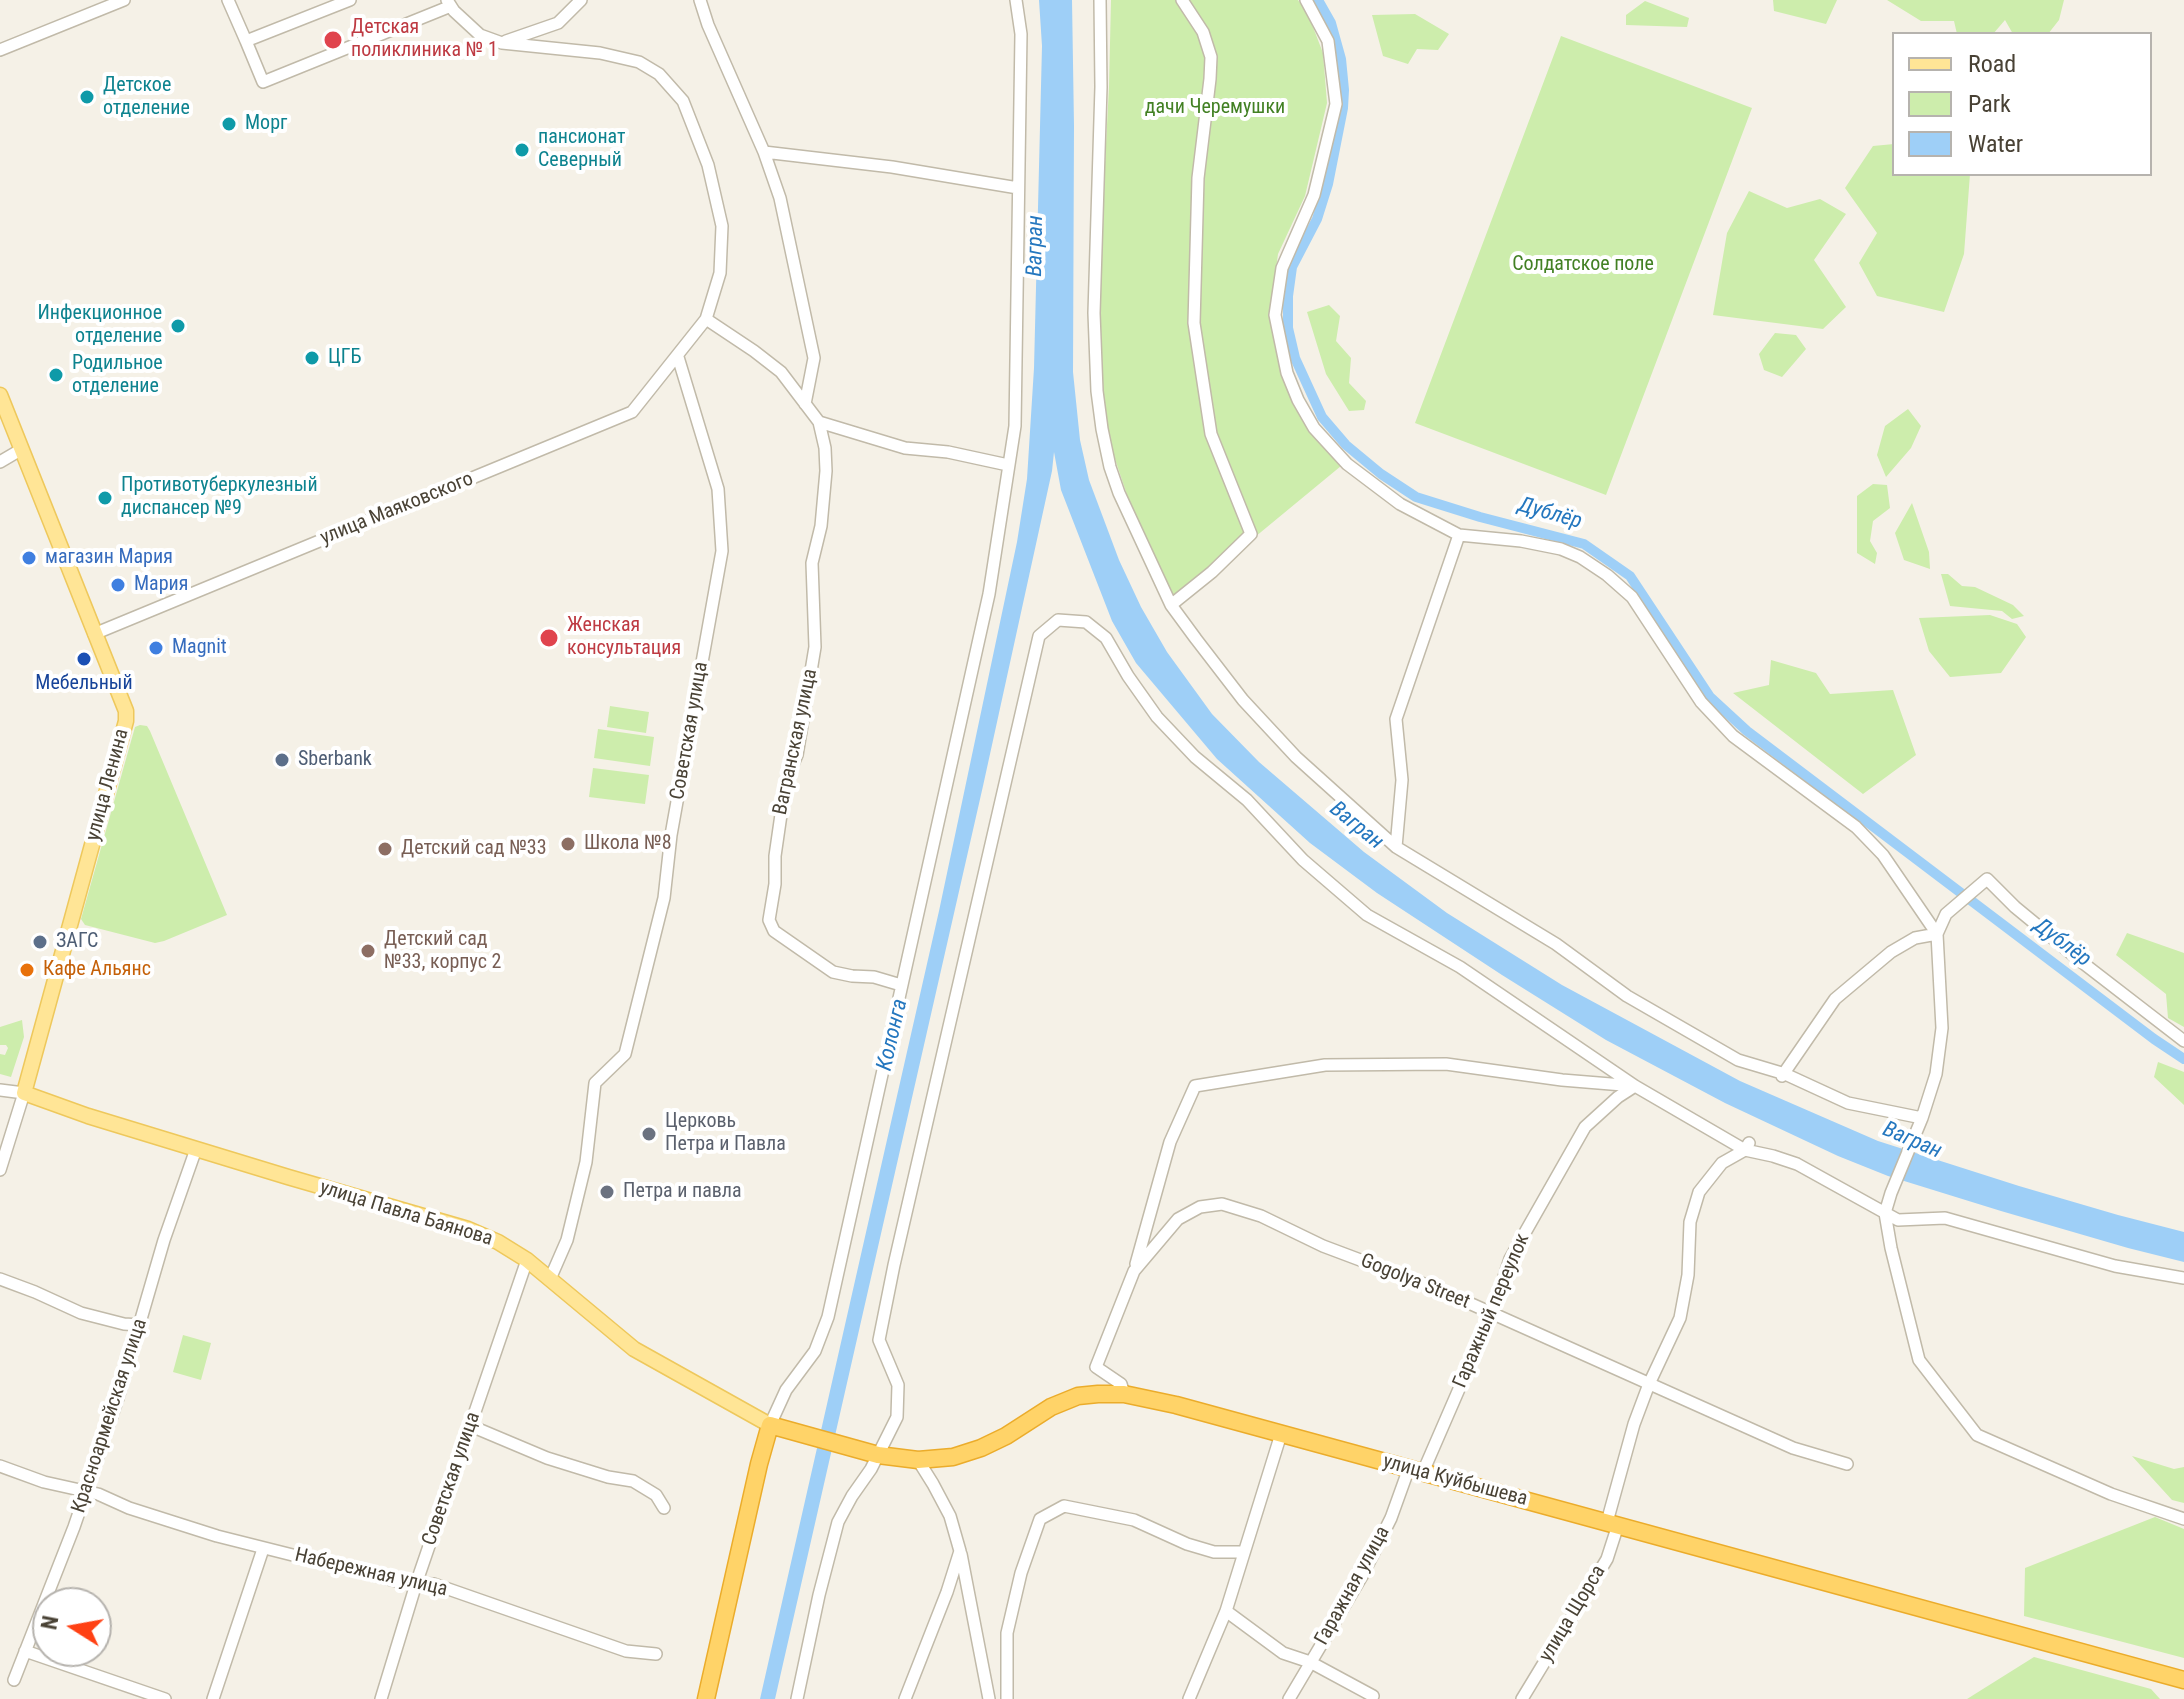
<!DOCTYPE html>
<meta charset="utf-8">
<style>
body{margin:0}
#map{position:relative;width:2184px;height:1699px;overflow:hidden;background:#f5f1e7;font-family:"Roboto Condensed",sans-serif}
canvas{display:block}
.legend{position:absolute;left:1892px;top:32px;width:260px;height:144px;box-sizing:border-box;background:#fff;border:2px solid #b6b3ae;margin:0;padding:10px 14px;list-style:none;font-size:24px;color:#494235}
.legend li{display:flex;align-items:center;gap:16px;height:40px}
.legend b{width:40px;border:2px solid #b6b3ae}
.north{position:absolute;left:32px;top:1587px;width:80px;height:80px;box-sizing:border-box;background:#fff;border:2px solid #b6b3ae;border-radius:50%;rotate:281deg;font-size:22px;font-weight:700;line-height:32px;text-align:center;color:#494235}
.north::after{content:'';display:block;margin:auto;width:28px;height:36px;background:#ff4114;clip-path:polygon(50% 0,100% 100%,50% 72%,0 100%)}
</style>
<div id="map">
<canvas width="2184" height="1699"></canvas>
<ul class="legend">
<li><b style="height:10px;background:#ffe596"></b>Road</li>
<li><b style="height:22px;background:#cdedac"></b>Park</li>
<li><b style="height:22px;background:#9ecff7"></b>Water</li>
</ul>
<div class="north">N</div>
</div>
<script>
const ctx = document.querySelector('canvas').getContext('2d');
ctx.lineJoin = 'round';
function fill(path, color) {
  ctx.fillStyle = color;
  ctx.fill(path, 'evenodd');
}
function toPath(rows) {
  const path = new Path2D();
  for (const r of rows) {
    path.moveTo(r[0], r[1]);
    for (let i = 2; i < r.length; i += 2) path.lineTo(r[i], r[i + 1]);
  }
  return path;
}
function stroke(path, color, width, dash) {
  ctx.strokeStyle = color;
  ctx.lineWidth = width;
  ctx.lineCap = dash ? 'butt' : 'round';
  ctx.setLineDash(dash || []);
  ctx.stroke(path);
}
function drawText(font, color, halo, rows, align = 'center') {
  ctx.font = font + ' "Roboto Condensed",sans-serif';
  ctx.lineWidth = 8;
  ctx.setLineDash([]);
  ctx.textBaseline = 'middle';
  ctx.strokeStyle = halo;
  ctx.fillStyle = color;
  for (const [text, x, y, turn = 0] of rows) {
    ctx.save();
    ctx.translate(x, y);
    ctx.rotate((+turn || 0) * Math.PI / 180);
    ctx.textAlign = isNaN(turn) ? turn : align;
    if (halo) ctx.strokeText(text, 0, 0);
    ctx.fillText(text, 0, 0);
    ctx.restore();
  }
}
fill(toPath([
 [1111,0,1298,0,1308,14,1323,53,1327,103,1305,196,1278,254,1271,307,1275,348,1286,387,1312,433,1341,466,1175,603,1130,504,1109,441,1099,370,1100,257,1109,87],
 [1773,0,1837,0,1826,24,1774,11],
 [1887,0,2064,0,2059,20,2048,34,2013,34,2005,20,1993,34,1957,34,1954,21,1921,21],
 [1645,1,1689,18,1687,27,1626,25,1626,15],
 [1415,14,1449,34,1438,50,1417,49,1408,64,1383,56,1372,15],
 [1561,36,1752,108,1606,495,1415,423],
 [1894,144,1894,174,1970,174,1964,254,1944,312,1877,296,1859,263,1877,233,1845,188,1873,146],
 [1749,191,1787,208,1820,199,1846,214,1814,260,1846,307,1823,329,1713,315,1727,233],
 [1329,305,1340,316,1336,341,1351,358,1349,383,1366,401,1364,410,1349,411,1326,374,1307,312],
 [1775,333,1796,335,1806,349,1782,377,1764,370,1759,354],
 [1908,409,1921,426,1911,448,1886,477,1877,455,1885,426],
 [1873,484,1887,485,1890,508,1873,521,1870,541,1877,553,1875,564,1857,553,1857,496],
 [1912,503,1929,552,1930,569,1904,560,1895,533],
 [1941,574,1948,574,1962,586,1975,587,2013,605,2024,616,2012,619,2002,611,1950,606],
 [1990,615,2017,624,2026,637,2001,673,1950,677,1929,651,1919,618],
 [1771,660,1816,673,1830,694,1893,690,1916,755,1863,794,1733,693,1769,685],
 [610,706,649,712,646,733,607,727],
 [140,725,147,726,150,731,227,915,164,941,155,943,85,925,81,919,135,727],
 [598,729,654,737,650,766,594,758],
 [593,768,649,775,645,804,589,797],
 [2127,933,2184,953,2184,1027,2168,1018,2166,994,2116,955],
 [22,1020,24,1037,11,1077,0,1074,0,1054,5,1055,8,1048,6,1045,0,1045,0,1027],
 [2158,1062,2184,1072,2184,1105,2154,1077],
 [183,1335,211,1343,201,1380,173,1372],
 [2132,1456,2174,1469,2184,1467,2184,1503,2172,1500],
 [2155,1517,2184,1529,2184,1658,2024,1616,2025,1568],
 [2034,1657,2151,1689,2160,1699,1967,1699]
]), '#cdedac');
fill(toPath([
 [1039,0,1072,0,1074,126,1073,372,1080,440,1089,480,1119,560,1141,607,1167,652,1212,714,1259,762,1364,852,1447,913,1562,985,1740,1081,1878,1141,2019,1186,2118,1215,2184,1232,2184,1262,2128,1248,2001,1211,1888,1176,1838,1156,1725,1103,1606,1040,1502,975,1377,893,1310,843,1217,759,1136,663,1112,621,1061,490,1054,452,1052,471,983,786,775,1699,760,1699,939,911,1017,542,1027,479,1034,368,1042,46]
]), '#9ecff7');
stroke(toPath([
 [1318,0,1331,23,1341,59,1344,90,1343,108,1328,184,1317,219,1292,267,1288,296,1288,328,1295,358,1322,417,1346,445,1381,474,1416,497,1480,517,1584,544,1630,576,1710,697,1747,731,2154,1039,2184,1059]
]), '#9ecff7', 10);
const minor = toPath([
 [228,0,246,41,350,0],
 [700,0,708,25,764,152,780,198,814,358,805,404],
 [1100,0,1101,87,1094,313,1097,391,1102,429,1110,467,1119,493,1171,605,1196,639,1243,700,1296,757,1396,847,1556,944,1627,996,1738,1060,1785,1074,1848,1103,1922,1118],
 [1306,0,1328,41,1336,104,1314,195,1282,268,1275,315,1287,373,1298,400,1314,428,1347,464,1400,504,1459,535,1521,541,1561,549,1580,557,1607,575,1632,597,1701,702,1733,736,1856,827,1883,855,1937,934],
 [246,41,263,82,451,6],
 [506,41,558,23,581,0],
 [0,50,124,0],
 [764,152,892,167,1018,188],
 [706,319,754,351,781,372,819,422,905,448,948,452,1008,465],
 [819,422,825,448,826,471,821,526,812,563,815,647,797,755,786,780,775,856,775,884,769,920,774,931,833,972,852,976,874,977,901,985],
 [0,462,22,449],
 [1171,605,1212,572,1251,534,1211,434,1194,323,1198,178,1210,79,1211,57,1203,32,1182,0],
 [94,634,632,412,706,319,720,273,722,226,708,165,683,101,659,74,639,62,600,53,502,43,480,35,454,11,447,0],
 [1396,847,1402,780,1396,719,1459,535],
 [2184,1041,2083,963,2015,907,1987,879,1946,914,1937,934,1942,1028,1936,1074,1922,1118,1891,1193,1885,1213,1891,1248,1919,1360,1977,1435,2111,1494,2184,1519],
 [1782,1076,1835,999,1891,952,1915,938,1937,934],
 [0,1090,24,1093,0,1170],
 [1136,1264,1170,1142,1195,1086,1325,1065,1446,1064,1562,1080,1635,1086],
 [0,1279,35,1292,81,1313,124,1324,140,1325],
 [550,1279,567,1240,586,1162,595,1083,625,1054,664,898,671,835,722,551,718,489,678,357],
 [1124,1394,1121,1384,1096,1367,1134,1271,1178,1219,1200,1207,1222,1204,1261,1216,1323,1246,1440,1290,1793,1448,1847,1464],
 [770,1425,786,1390,815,1351,828,1317,989,594,1015,426,1021,34,1016,0],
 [471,1426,547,1458,608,1477,633,1481,656,1495,664,1508],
 [0,1466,44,1482,98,1494,129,1508,217,1536,404,1583,434,1584,626,1651,656,1654],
 [1423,1472,1492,1313,1510,1259,1585,1127,1618,1097,1635,1086],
 [1607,1522,1634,1424,1649,1384,1680,1318,1688,1275,1690,1222,1699,1192,1722,1163,1745,1150,1749,1143],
 [961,1554,989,1699],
 [1226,1611,1283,1653,1310,1662,1373,1696],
 [25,1651,165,1699],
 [14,1680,74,1527,118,1398,164,1240,196,1149],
 [213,1699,263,1549],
 [381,1699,416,1584,527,1260],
 [797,1699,819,1595,838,1522,852,1496,871,1469,897,1417,898,1385,879,1340,894,1265,1039,636,1058,620,1086,622,1106,638,1128,676,1157,717,1195,757,1247,800,1303,860,1367,915,1460,967,1635,1086,1745,1150,1773,1156,1797,1164,1898,1220,1945,1218,2115,1266,2184,1278],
 [905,1699,947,1592,960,1551,950,1516,933,1484,918,1460],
 [1007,1699,1007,1633,1021,1573,1040,1519,1064,1506,1134,1520,1187,1544,1214,1552,1243,1552],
 [1189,1699,1226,1611,1281,1434],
 [1289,1699,1362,1576,1391,1518,1409,1468],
 [1522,1699,1607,1559,1618,1525]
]);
const major = toPath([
 [0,395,126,711,126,721,24,1093,88,1116,288,1177,468,1229,498,1242,527,1260,634,1349,770,1425]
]);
const highway = toPath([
 [706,1699,759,1464,770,1425,878,1455,918,1460,953,1457,981,1448,1006,1436,1051,1407,1078,1396,1098,1394,1124,1394,1176,1405,2184,1680]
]);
stroke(minor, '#c1baa9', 14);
stroke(major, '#eec85c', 17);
stroke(highway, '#ebac2b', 19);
stroke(minor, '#fff', 11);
stroke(major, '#ffe596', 14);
stroke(highway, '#ffd368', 16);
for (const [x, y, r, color] of [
 [333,40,10,"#e0444e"],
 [87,97,8,"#0f9aa8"],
 [229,124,8,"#0f9aa8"],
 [522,150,8,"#0f9aa8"],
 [178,326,8,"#0f9aa8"],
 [312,358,8,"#0f9aa8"],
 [56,375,8,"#0f9aa8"],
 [105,498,8,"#0f9aa8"],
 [29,558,8,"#3f7fe0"],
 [118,585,8,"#3f7fe0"],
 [549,638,10,"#e0444e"],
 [156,648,8,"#3f7fe0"],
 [84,659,8,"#1a4fb4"],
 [282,760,8,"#5c6f8a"],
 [568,844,8,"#8d6e63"],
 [385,849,8,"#8d6e63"],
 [40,942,8,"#5c6f8a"],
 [368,951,8,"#8d6e63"],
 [27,970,8,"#e8710a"],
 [649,1134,8,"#6b7280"],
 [607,1192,8,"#6b7280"]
]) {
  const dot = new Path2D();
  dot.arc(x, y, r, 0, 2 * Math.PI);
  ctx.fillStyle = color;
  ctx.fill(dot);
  stroke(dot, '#fff', 3);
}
drawText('20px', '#be3a42', '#fff', [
 ["Детская",351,28],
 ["поликлиника № 1",351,51],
 ["Женская",567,626],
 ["консультация",567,649]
], 'left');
drawText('20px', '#0d838f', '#fff', [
 ["Детское",103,86],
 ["отделение",103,109],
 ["Морг",245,124],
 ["пансионат",538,138],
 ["Северный",538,161],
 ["Инфекционное",162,314,"right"],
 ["отделение",162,337,"right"],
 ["ЦГБ",328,358],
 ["Родильное",72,364],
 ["отделение",72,387],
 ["Противотуберкулезный",121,486],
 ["диспансер №9",121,509]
], 'left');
drawText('20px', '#428023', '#fff', [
 ["дачи Черемушки",1215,108],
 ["Солдатское поле",1583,265]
]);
drawText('20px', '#494235', '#fff', [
 ["улица Маяковского",397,509,-22],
 ["Советская улица",690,731,-80],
 ["Вагранская улица",796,742,-78],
 ["улица Ленина",108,785,-75],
 ["улица Павла Баянова",406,1214,17],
 ["Gogolya Street",1415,1282,22],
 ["Гаражный переулок",1492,1311,-67],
 ["Красноармейская улица",110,1416,-72],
 ["Советская улица",452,1479,-71],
 ["улица Куйбышева",1455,1481,15],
 ["Набережная улица",371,1573,13],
 ["Гаражная улица",1353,1586,-61],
 ["улица Щорса",1573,1614,-59]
]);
drawText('20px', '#366cbe', '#fff', [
 ["магазин Мария",45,558],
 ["Мария",134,585],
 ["Magnit",172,648]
], 'left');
drawText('20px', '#164399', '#fff', [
 ["Мебельный",84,684]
]);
drawText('20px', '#4e5e75', '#fff', [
 ["Sberbank",298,760],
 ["ЗАГС",56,942]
], 'left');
drawText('20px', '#785e54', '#fff', [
 ["Школа №8",584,844],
 ["Детский сад №33",401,849],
 ["Детский сад",384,940],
 ["№33, корпус 2",384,963]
], 'left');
drawText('20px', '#c56008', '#fff', [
 ["Кафе Альянс",43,970]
], 'left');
drawText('20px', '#5b616d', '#fff', [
 ["Церковь",665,1122],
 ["Петра и Павла",665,1145],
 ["Петра и павла",623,1192]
], 'left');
drawText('italic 22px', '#2477bf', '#fff', [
 ["Вагран",1036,246,-89],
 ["Дублёр",1550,514,16],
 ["Вагран",1356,826,39],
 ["Дублёр",2062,943,37],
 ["Колонга",893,1035,-77],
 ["Вагран",1912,1141,23]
]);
</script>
